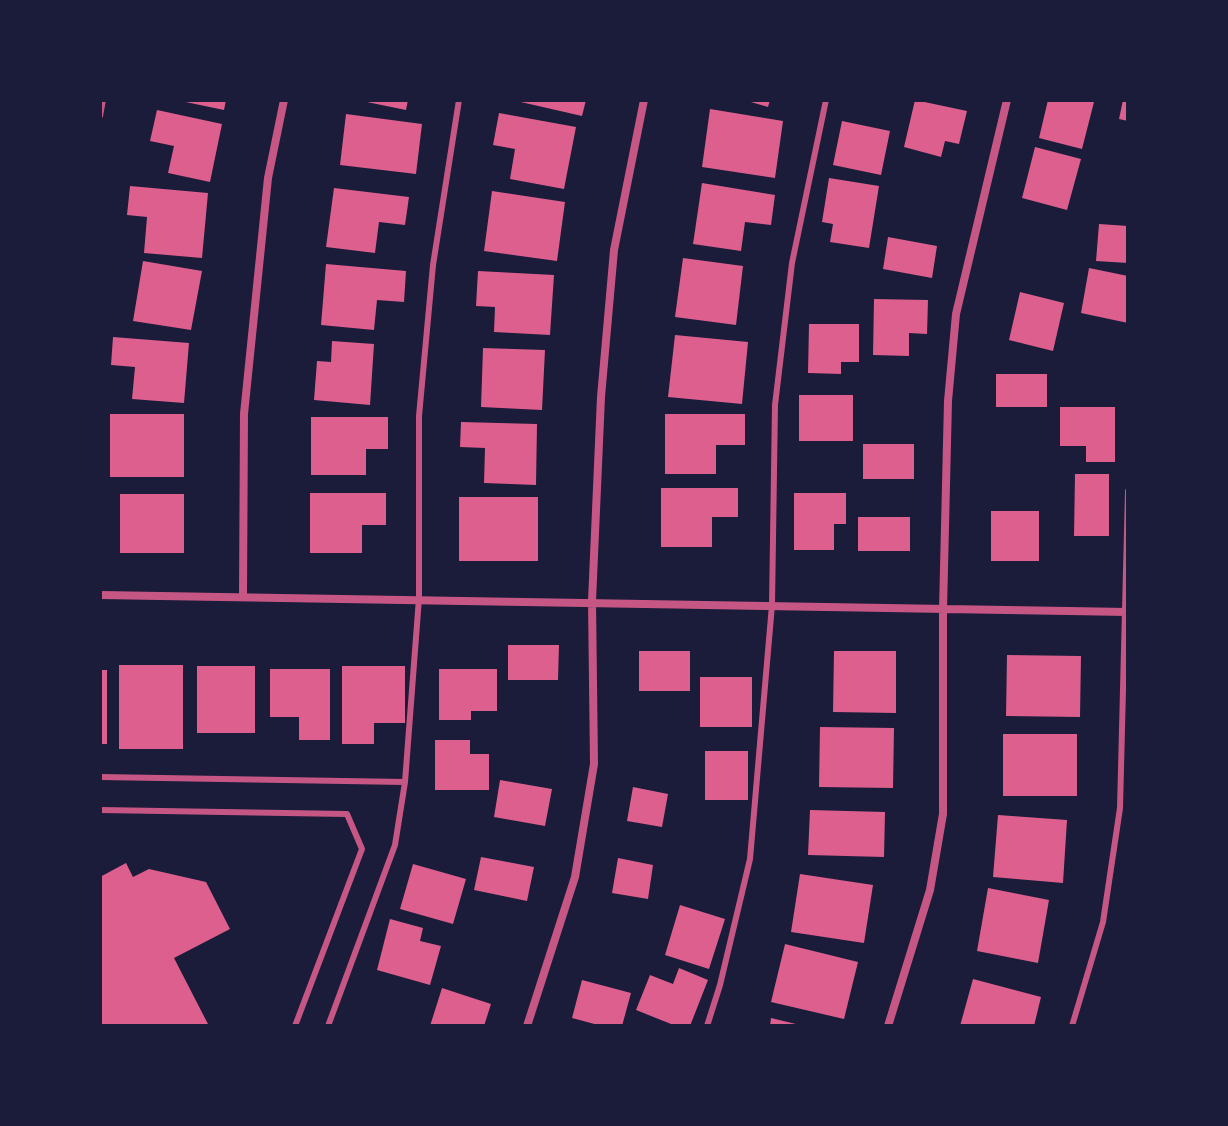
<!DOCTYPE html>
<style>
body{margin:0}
#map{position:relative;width:1228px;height:1126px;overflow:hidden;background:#1b1b3a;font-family:Lato,sans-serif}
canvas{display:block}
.frame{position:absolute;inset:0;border:102px solid #1b1b3a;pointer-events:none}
</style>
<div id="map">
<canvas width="1228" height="1126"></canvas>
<div class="frame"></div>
</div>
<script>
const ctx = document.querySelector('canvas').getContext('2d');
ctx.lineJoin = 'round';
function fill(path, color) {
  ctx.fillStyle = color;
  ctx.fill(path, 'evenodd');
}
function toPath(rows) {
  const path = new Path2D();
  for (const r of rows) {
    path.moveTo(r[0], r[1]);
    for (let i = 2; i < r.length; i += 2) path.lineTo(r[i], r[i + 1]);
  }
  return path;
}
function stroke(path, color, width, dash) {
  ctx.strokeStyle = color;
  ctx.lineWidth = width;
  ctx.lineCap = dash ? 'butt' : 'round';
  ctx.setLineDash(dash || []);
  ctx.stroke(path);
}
fill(toPath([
 [176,100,226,100,224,110],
 [357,100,408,100,406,110],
 [512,100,586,100,582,116],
 [744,100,770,100,768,107],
 [915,100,967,111,959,144,945,141,941,157,904,147],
 [1048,100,1094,102,1082,149,1039,138],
 [1123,100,1128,100,1128,121,1119,119],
 [710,109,783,121,775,178,702,167],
 [157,110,222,124,210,182,168,173,174,146,150,141],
 [499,113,576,127,564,189,510,179,515,149,493,145],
 [346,114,422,124,416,174,340,165],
 [842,121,890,131,881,175,833,165],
 [1035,147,1081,159,1067,210,1022,198],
 [829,178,879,186,869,248,830,242,833,224,822,222],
 [702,183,775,195,771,225,745,222,741,251,693,244],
 [130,186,208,193,202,258,144,253,147,217,127,215],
 [334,188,409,197,405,225,379,222,375,253,326,247],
 [492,191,565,202,557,261,484,251],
 [1099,224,1128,226,1128,263,1096,261],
 [888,237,937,246,932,278,883,269],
 [683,258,743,266,736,325,675,317],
 [143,261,202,271,191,330,133,321],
 [326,264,406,271,404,302,377,300,374,330,321,325],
 [1089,268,1128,276,1128,323,1081,313],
 [478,271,554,275,550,335,494,332,495,307,476,306],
 [1020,292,1064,303,1053,351,1009,340],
 [874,299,928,300,927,334,909,333,909,356,873,355],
 [809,324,859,324,859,362,841,362,841,374,808,373],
 [675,335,748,342,742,404,668,397],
 [113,337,189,343,184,403,132,399,135,367,111,365],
 [332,341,374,344,370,405,314,400,317,361,331,362],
 [483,348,545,350,542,410,481,407],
 [996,374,1047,374,1047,407,996,407],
 [799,395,853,395,853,441,799,441],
 [1060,407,1115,407,1115,462,1086,462,1086,446,1060,446],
 [110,414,184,414,184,477,110,477],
 [665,414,745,414,745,445,716,445,716,474,665,474],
 [311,417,388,417,388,449,366,449,366,475,311,475],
 [461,422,537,424,536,485,484,483,485,448,460,447],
 [863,444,914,444,914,479,863,479],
 [1075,474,1109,474,1109,536,1074,536],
 [661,488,738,488,738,517,712,517,712,547,661,547],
 [310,493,386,493,386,525,362,525,362,553,310,553],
 [794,493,846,493,846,524,834,524,834,550,794,550],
 [120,494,184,494,184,553,120,553],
 [459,497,538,497,538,561,459,561],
 [991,511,1039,511,1039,561,991,561],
 [858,517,910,517,910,551,858,551],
 [508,645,559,645,558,680,508,680],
 [639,651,690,651,690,691,639,691],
 [834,651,896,651,896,713,833,712],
 [1007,655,1081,656,1080,717,1006,716],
 [119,665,183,665,183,749,119,749],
 [197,666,255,666,255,733,197,733],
 [342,666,405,666,405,723,374,723,374,744,342,744],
 [270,669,330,669,330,740,299,740,299,717,270,717],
 [439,669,497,669,497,711,471,711,471,720,439,720],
 [100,670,107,670,107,744,100,744],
 [700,677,752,677,752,727,700,727],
 [820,727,894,728,893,788,819,787],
 [1003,734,1077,734,1077,796,1003,796],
 [435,740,470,740,470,754,489,754,489,790,435,790],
 [705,751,748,751,748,800,705,800],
 [500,780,552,789,545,826,494,817],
 [633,787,668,794,662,827,627,821],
 [810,810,885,812,884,857,808,855],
 [998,815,1067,820,1063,883,993,877],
 [481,857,534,867,527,901,474,890],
 [618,858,653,865,648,899,612,893],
 [126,863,133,877,149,869,206,882,230,929,174,958,209,1026,100,1026,100,877],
 [413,864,466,879,453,924,400,909],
 [800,874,873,885,864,943,791,932],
 [988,888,1049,900,1038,963,977,951],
 [680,905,725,919,709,969,665,955],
 [390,919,423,928,420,941,441,946,430,985,377,970],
 [785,944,858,962,844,1019,771,1002],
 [679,968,708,980,690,1026,676,1026,636,1010,650,975,673,984],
 [973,979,1041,997,1034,1026,960,1026],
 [582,980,631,993,622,1026,602,1026,572,1018],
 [442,988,491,1004,484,1026,430,1026],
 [771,1018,800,1025,800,1026,770,1026]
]), '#dd5f8e');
stroke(toPath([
 [100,116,103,100],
 [100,777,405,782],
 [100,810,347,814,362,849,295,1026],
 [328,1026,395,845,405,782,419,598,419,416,433,265,459,100],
 [707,1026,720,985,750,859,772,605,775,405,792,263,826,100],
 [1072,1026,1103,922,1120,808,1128,491]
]), '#c65784', 6);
stroke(toPath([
 [100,595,1128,612],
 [243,595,244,414,268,178,284,100],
 [527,1026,575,877,594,764,592,601,601,397,614,250,644,100],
 [888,1026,930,890,943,814,943,610,948,401,956,314,1007,100]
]), '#c65784', 8);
</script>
